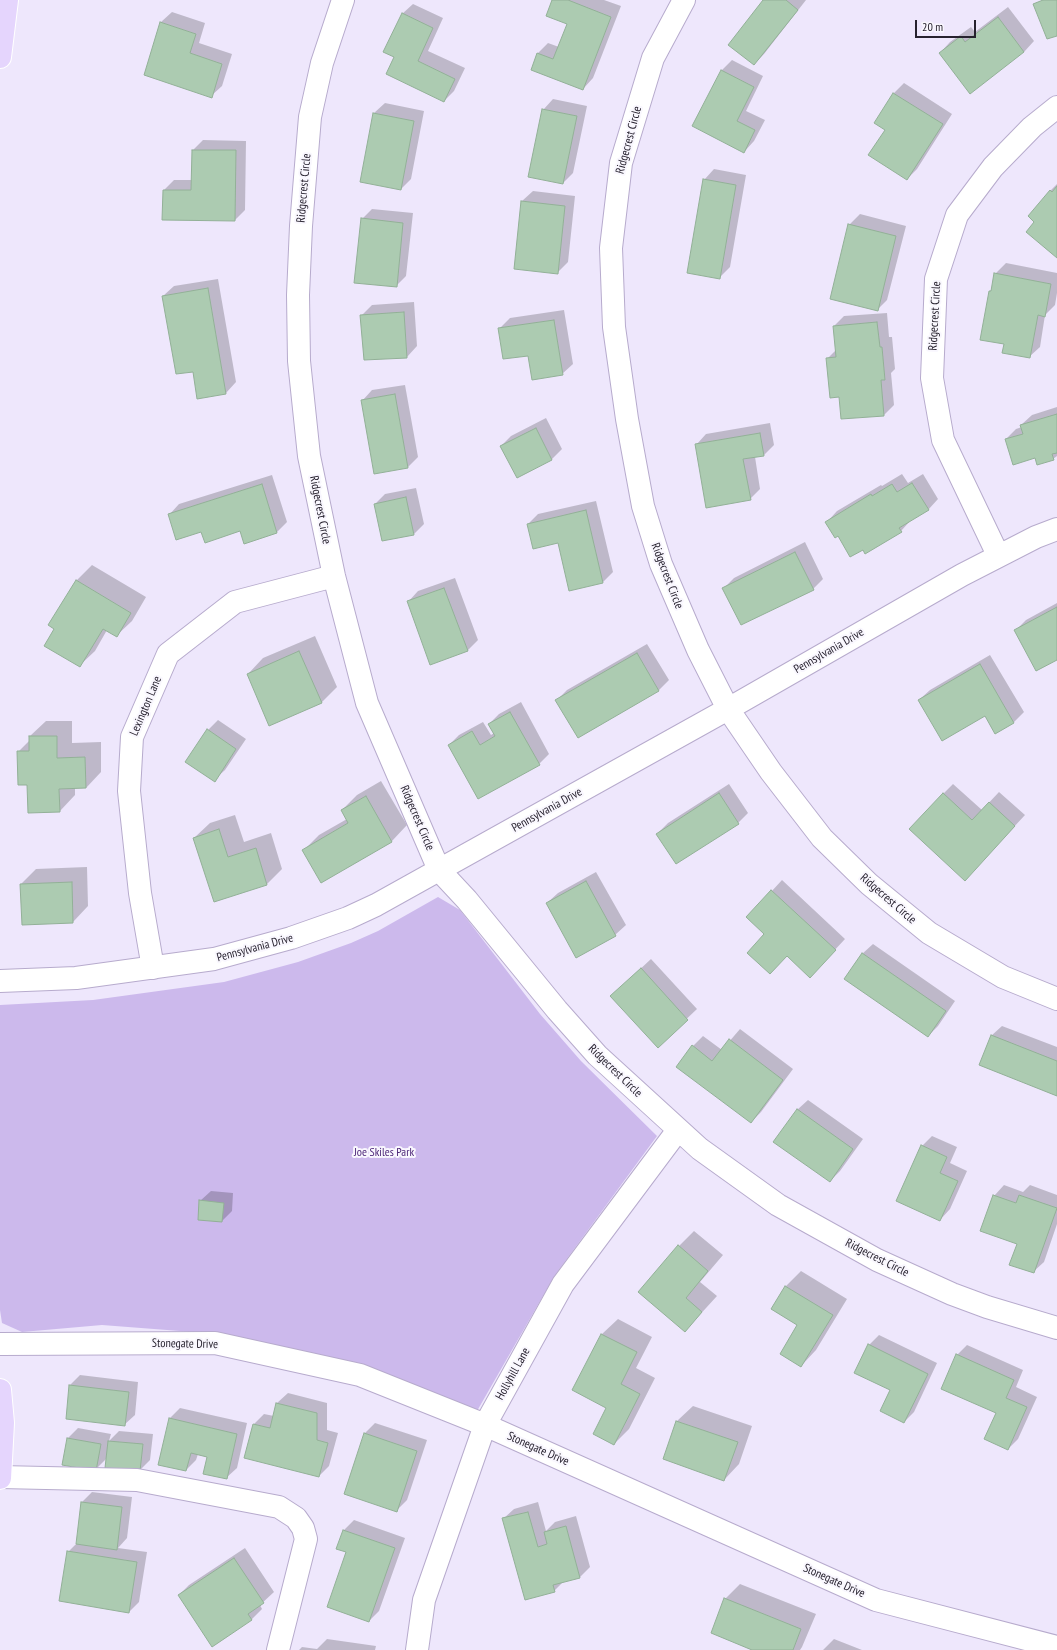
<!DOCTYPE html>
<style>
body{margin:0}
#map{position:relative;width:1057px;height:1650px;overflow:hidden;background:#eee7fc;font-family:"PT Sans Narrow",sans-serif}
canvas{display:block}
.scale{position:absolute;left:915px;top:20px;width:61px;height:18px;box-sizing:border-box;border:2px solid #27222f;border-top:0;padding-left:5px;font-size:12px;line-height:14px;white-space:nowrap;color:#27222f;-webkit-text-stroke:3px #f9f7fe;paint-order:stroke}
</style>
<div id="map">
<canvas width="1057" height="1650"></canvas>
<div class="scale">20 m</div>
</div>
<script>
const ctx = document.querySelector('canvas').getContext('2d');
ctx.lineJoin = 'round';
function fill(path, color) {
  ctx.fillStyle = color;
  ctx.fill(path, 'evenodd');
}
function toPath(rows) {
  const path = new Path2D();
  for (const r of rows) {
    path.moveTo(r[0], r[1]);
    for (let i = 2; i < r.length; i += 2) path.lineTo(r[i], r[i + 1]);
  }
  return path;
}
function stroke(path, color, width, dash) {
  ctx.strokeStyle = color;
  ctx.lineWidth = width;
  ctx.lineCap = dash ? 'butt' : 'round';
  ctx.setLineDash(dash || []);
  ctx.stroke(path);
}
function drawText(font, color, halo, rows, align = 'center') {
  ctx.font = font + ' "PT Sans Narrow",sans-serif';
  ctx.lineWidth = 4;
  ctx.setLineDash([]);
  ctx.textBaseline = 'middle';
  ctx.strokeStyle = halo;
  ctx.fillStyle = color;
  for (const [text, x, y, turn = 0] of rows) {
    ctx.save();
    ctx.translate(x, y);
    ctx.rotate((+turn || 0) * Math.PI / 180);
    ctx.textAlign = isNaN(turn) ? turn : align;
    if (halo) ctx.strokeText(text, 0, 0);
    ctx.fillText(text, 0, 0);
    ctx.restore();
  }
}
fill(toPath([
 [438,897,460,910,540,1014,581,1061,657,1136,555,1275,477,1411,359,1363,219,1334,102,1325,22,1332,2,1323,0,1310,0,1005,93,1000,224,982,298,962,351,943,378,931]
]), '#ccb9ec');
fill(toPath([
 [553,0,604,0,621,6,593,78,583,89,532,69,538,53,548,43,559,47,568,24],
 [764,0,806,0,764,54,754,64],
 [413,4,443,18,428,51,465,68,454,91,444,101,396,57,402,14],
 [1008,7,1034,41,1024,52,940,53,950,42,971,27,975,32],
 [172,12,205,23,199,43,232,54,222,86,211,96,145,74,161,22],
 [732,60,763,76,746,111,765,120,754,141,744,152,722,70],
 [904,83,952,114,917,169,907,179,886,129,876,123,894,93],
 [553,99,587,106,573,173,563,183,543,110],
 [385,103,424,111,411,179,401,189,374,113],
 [203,140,246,141,245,210,235,220,163,219,164,190,174,180,192,180,193,150],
 [714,169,746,175,730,267,720,277,704,180],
 [1057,184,1057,257,1036,221,1050,191],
 [533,191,575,196,568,262,557,273,515,268,522,201],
 [372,209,413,213,406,276,396,286,362,219],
 [860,214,906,226,887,300,877,310,849,225],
 [1006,263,1057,273,1057,293,1055,305,1045,315,1040,347,1029,357,1005,343,990,291,992,289,995,274],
 [218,279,236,382,226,393,198,397,193,370,163,296,174,286],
 [414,302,417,346,407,357,364,359,362,315,372,305],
 [564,310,573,364,562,374,529,355,499,329,510,318],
 [887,313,889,337,892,337,895,369,891,373,894,405,884,415,840,396,828,358,836,350,834,326,844,316],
 [405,385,418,457,407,468,362,401,372,390],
 [1057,407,1057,456,1053,459,1006,439,1016,429,1022,427,1021,425,1032,415],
 [546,418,562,449,552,459,517,477,501,446,511,436],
 [770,423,774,445,764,455,755,457,760,489,750,499,696,445,706,434],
 [902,474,908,483,923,474,938,499,928,510,911,520,901,531,863,548,838,535,827,522,837,511,881,485,882,486],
 [272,475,287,522,277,532,245,543,241,530,202,530,169,515,179,504],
 [416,488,424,524,414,534,375,504,385,494],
 [596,501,613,572,603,582,558,542,528,524,538,514],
 [805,542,823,579,813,589,724,588,734,578],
 [92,565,146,597,132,621,116,636,107,630,95,651,79,666,55,628,50,625,77,580],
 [455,578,478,640,468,650,408,602,418,591],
 [1057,603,1057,659,1016,630,1026,620],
 [315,636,337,687,321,703,248,674,263,658],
 [647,644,669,680,658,691,557,700,567,690],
 [990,655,1024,712,1014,722,995,733,985,715,919,700,930,690],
 [521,702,549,754,539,764,449,745,459,735,483,722,491,735,494,733,489,724,499,714],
 [218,720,246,739,225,770,214,780,208,730],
 [46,721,72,721,72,743,101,742,101,772,86,788,75,788,75,795,60,811,28,784,18,752,30,740,30,736],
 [381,781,407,825,392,841,322,882,304,850,319,835,347,819,342,810,357,795],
 [729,784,748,813,738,823,657,834,668,823],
 [953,784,982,810,999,792,1025,815,975,869,943,794],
 [235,815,244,842,271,833,282,869,267,884,215,901,194,838,210,823],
 [87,867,88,906,73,922,21,884,36,869],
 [596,872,626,925,615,935,547,903,558,893],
 [782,880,845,939,820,966,766,934,748,917],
 [873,944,955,1001,938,1026,928,1036,862,954],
 [651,959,697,1009,658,1046,622,986],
 [1002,1026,1057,1047,1057,1095,991,1036],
 [740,1029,793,1069,761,1112,751,1122,693,1046,703,1036,722,1050],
 [808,1100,863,1139,840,1171,830,1181,797,1110],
 [932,1136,957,1147,950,1163,967,1171,950,1209,940,1220,922,1146],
 [1004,1185,1023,1192,1030,1185,1057,1195,1057,1224,1044,1262,1033,1272,994,1196],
 [211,1191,233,1193,232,1211,222,1221,200,1201],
 [694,1231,723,1255,700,1282,717,1296,685,1331,679,1246],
 [801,1271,847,1299,816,1350,801,1366,798,1325,772,1309,786,1286],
 [618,1319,652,1337,636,1368,655,1378,629,1429,614,1444,607,1408,574,1390,602,1334],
 [879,1335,937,1363,914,1412,904,1422,891,1390,869,1345],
 [967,1345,1023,1370,1016,1387,1037,1397,1018,1439,1008,1449,997,1412,957,1355],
 [80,1375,138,1382,135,1415,124,1425,70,1385],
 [288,1393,327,1403,327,1430,338,1433,329,1466,319,1476,245,1457,254,1424,264,1414,274,1416,277,1403],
 [693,1406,752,1426,739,1464,724,1480,664,1459,677,1421],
 [180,1408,247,1423,237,1468,226,1478,208,1456,198,1454,196,1460,186,1470,160,1464,170,1418],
 [375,1423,427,1440,407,1500,396,1511,345,1493,365,1433],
 [78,1428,111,1434,109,1441,119,1431,153,1434,150,1460,140,1470,107,1458,95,1470,68,1438],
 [92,1492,132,1497,127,1538,118,1548,147,1552,139,1602,129,1612,68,1552,77,1543,81,1503],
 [538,1502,546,1531,555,1522,576,1516,590,1567,580,1577,564,1581,554,1591,503,1519,514,1509],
 [354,1520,405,1538,379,1611,369,1621,347,1552,337,1548,344,1530],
 [245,1548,274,1592,260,1605,262,1609,252,1619,212,1645,179,1595,189,1585],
 [740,1584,816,1614,802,1647,800,1650,755,1650,725,1599],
 [327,1639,376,1646,375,1650,299,1650,302,1647,317,1649],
 [834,1639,862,1650,823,1650]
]), '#0003');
const building = toPath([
 [552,0,568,0,611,17,583,90,531,70,537,53,553,59,567,24,546,16,552,0],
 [763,0,786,0,798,10,754,65,728,45,763,0],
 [1043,0,1057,0,1057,36,1047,39,1033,4,1043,0],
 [402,13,433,28,418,61,455,79,444,102,386,74,394,57,383,52,402,13],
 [998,17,1024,52,970,94,939,53,961,36,965,42,998,17],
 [160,22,196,34,190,53,222,64,212,98,144,75,160,22],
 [721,70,754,87,737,121,755,130,744,153,692,126,721,70],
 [893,93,943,124,907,180,868,155,885,130,874,123,893,93],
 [542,109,577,116,563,184,528,177,542,109],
 [373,113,414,121,401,190,360,182,373,113],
 [192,150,236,150,235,221,162,220,163,190,191,190,192,150],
 [703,179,736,185,720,279,687,273,703,179],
 [1057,186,1057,258,1026,232,1034,222,1028,216,1050,190,1052,192,1057,186],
 [521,201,565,206,558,274,514,269,521,201],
 [361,218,403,223,397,287,354,283,361,218],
 [848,224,896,236,878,311,830,299,848,224],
 [994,273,1051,284,1045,317,1038,315,1030,358,1002,353,1004,344,980,340,989,291,991,291,994,273],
 [208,288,226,394,197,399,193,372,176,374,162,296,208,288],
 [404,312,407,358,364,360,360,315,404,312],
 [554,320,563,375,532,380,528,356,503,359,498,328,554,320],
 [877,322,880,347,882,347,885,380,881,380,884,416,841,419,839,397,830,398,826,358,836,357,833,326,877,322],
 [395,394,408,468,374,474,361,400,395,394],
 [1057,414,1057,453,1052,454,1054,460,1037,465,1035,458,1013,465,1005,439,1023,434,1020,425,1057,414],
 [536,428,552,460,517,478,500,446,536,428],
 [760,433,764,456,743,459,751,500,706,508,695,444,760,433],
 [912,483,929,510,899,528,902,532,865,554,863,550,850,557,838,536,835,538,825,522,871,494,872,496,892,484,897,492,912,483],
 [262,484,277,533,244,544,240,531,205,543,201,532,176,540,168,514,262,484],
 [406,497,414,535,382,541,374,504,406,497],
 [586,510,603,583,569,591,558,543,533,549,527,524,586,510],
 [795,552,814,590,741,625,722,588,795,552],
 [76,580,131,613,117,637,103,629,80,667,44,646,54,629,48,625,76,580],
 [444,588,468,651,430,665,407,601,444,588],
 [1057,607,1057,660,1036,671,1014,630,1057,607],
 [299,651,322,703,269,726,247,674,299,651],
 [637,653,659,691,578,738,555,700,637,653],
 [980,664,1014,723,995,734,985,716,942,741,918,700,980,664],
 [510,712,540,765,478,799,448,745,472,731,480,745,495,736,488,724,510,712],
 [207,729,236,749,215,782,185,762,207,729],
 [29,736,57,736,57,758,85,757,86,788,59,789,60,812,28,813,27,785,18,785,17,751,29,751,29,736],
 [719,793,739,824,676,864,656,834,719,793],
 [943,793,972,820,989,802,1015,826,965,881,909,829,943,793],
 [366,796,392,842,321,883,302,850,348,823,341,810,366,796],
 [219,829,228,857,256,848,267,885,214,902,193,838,219,829],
 [586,881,616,936,576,958,546,903,586,881],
 [72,882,73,923,22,925,20,884,72,882],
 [771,890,836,950,810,978,787,956,770,974,747,953,764,934,746,917,771,890],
 [862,953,946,1011,928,1037,844,979,862,953],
 [641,968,688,1020,658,1048,610,996,641,968],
 [991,1035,1057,1061,1057,1096,979,1065,991,1035],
 [729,1039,783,1080,751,1123,676,1067,692,1045,712,1061,729,1039],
 [797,1109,853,1149,830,1182,773,1142,797,1109],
 [921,1145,947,1157,940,1173,958,1181,940,1221,896,1201,921,1145],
 [993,1195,1016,1203,1019,1195,1057,1208,1034,1273,1009,1265,1017,1244,980,1231,993,1195],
 [199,1200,224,1203,222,1222,198,1220,199,1200],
 [678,1245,708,1271,686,1298,702,1312,685,1332,638,1292,678,1245],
 [785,1286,833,1315,801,1367,780,1354,797,1325,771,1309,785,1286],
 [601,1334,637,1352,621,1384,640,1394,614,1445,593,1434,606,1408,572,1390,601,1334],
 [868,1344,928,1374,904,1423,880,1411,890,1390,854,1373,868,1344],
 [956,1354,1014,1380,1006,1398,1027,1407,1008,1450,984,1439,996,1413,941,1389,956,1354],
 [69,1385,129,1392,125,1426,66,1419,69,1385],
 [276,1403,317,1413,317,1440,328,1443,319,1477,244,1458,253,1424,270,1428,276,1403],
 [169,1418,237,1434,227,1479,203,1474,207,1457,191,1453,186,1471,158,1465,169,1418],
 [676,1421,738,1442,724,1481,663,1459,676,1421],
 [364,1433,417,1451,397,1512,344,1494,364,1433],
 [67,1438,101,1444,96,1471,62,1465,67,1438],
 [108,1441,143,1444,140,1471,105,1468,108,1441],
 [81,1502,122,1507,117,1550,76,1544,81,1502],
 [528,1512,538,1547,547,1544,544,1532,566,1526,580,1578,553,1585,555,1592,525,1600,502,1518,528,1512],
 [343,1530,395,1548,369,1622,327,1607,346,1552,336,1549,343,1530],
 [67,1551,137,1562,129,1613,59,1601,67,1551],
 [234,1558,264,1603,248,1614,252,1620,212,1647,178,1595,234,1558],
 [724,1598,801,1629,793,1650,752,1650,711,1633,724,1598]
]);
fill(building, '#accbb1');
stroke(building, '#92b097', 1);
const minor = toPath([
 [343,0,322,63,310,117,301,226,298,295,299,361,309,456,334,576,367,703,439,870,467,900,557,1010,597,1055,700,1149,778,1205,877,1260,952,1294,987,1307,1057,1328],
 [684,0,653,58,621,163,611,248,614,327,627,419,643,506,661,564,698,650,728,709,771,772,822,838,869,884,929,933,1003,977,1057,999],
 [998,555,943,440,932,378,936,279,957,215,993,167,1032,127,1057,107],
 [153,968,140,893,129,791,132,737,168,654,235,602,334,576],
 [0,981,76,978,214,959,291,938,348,918,376,905,728,709,962,575,1036,537,1057,529],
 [0,1344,215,1343,360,1375,485,1425,876,1600,1057,1647],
 [0,1477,137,1480,279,1507,296,1518,303,1528,306,1539,278,1650],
 [417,1650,424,1600,485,1425,563,1284,678,1130]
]);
const major = toPath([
 [0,57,7,0],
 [0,1390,3,1423,0,1478]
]);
stroke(minor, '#b7abcd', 24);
stroke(major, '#fff', 24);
stroke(minor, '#fff', 22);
stroke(major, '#e5d5fd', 22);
drawText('12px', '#27222f', '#f9f7fe', [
 ["Ridgecrest Circle",629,140,-75],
 ["Ridgecrest Circle",304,188,-85],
 ["Ridgecrest Circle",935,316,-87],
 ["Ridgecrest Circle",320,510,79],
 ["Ridgecrest Circle",667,576,69],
 ["Pennsylvania Drive",829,651,-30],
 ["Lexington Lane",146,706,-67],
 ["Pennsylvania Drive",547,810,-29],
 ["Ridgecrest Circle",417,818,67],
 ["Ridgecrest Circle",888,899,41],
 ["Pennsylvania Drive",255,948,-15],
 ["Ridgecrest Circle",615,1071,44],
 ["Ridgecrest Circle",877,1258,27],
 ["Stonegate Drive",185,1344,1],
 ["Hollyhill Lane",513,1374,-61],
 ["Stonegate Drive",538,1449,24],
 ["Stonegate Drive",834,1581,24]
]);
drawText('12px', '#4c2677', '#f9f7fe', [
 ["Joe Skiles Park",384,1153]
]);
</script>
